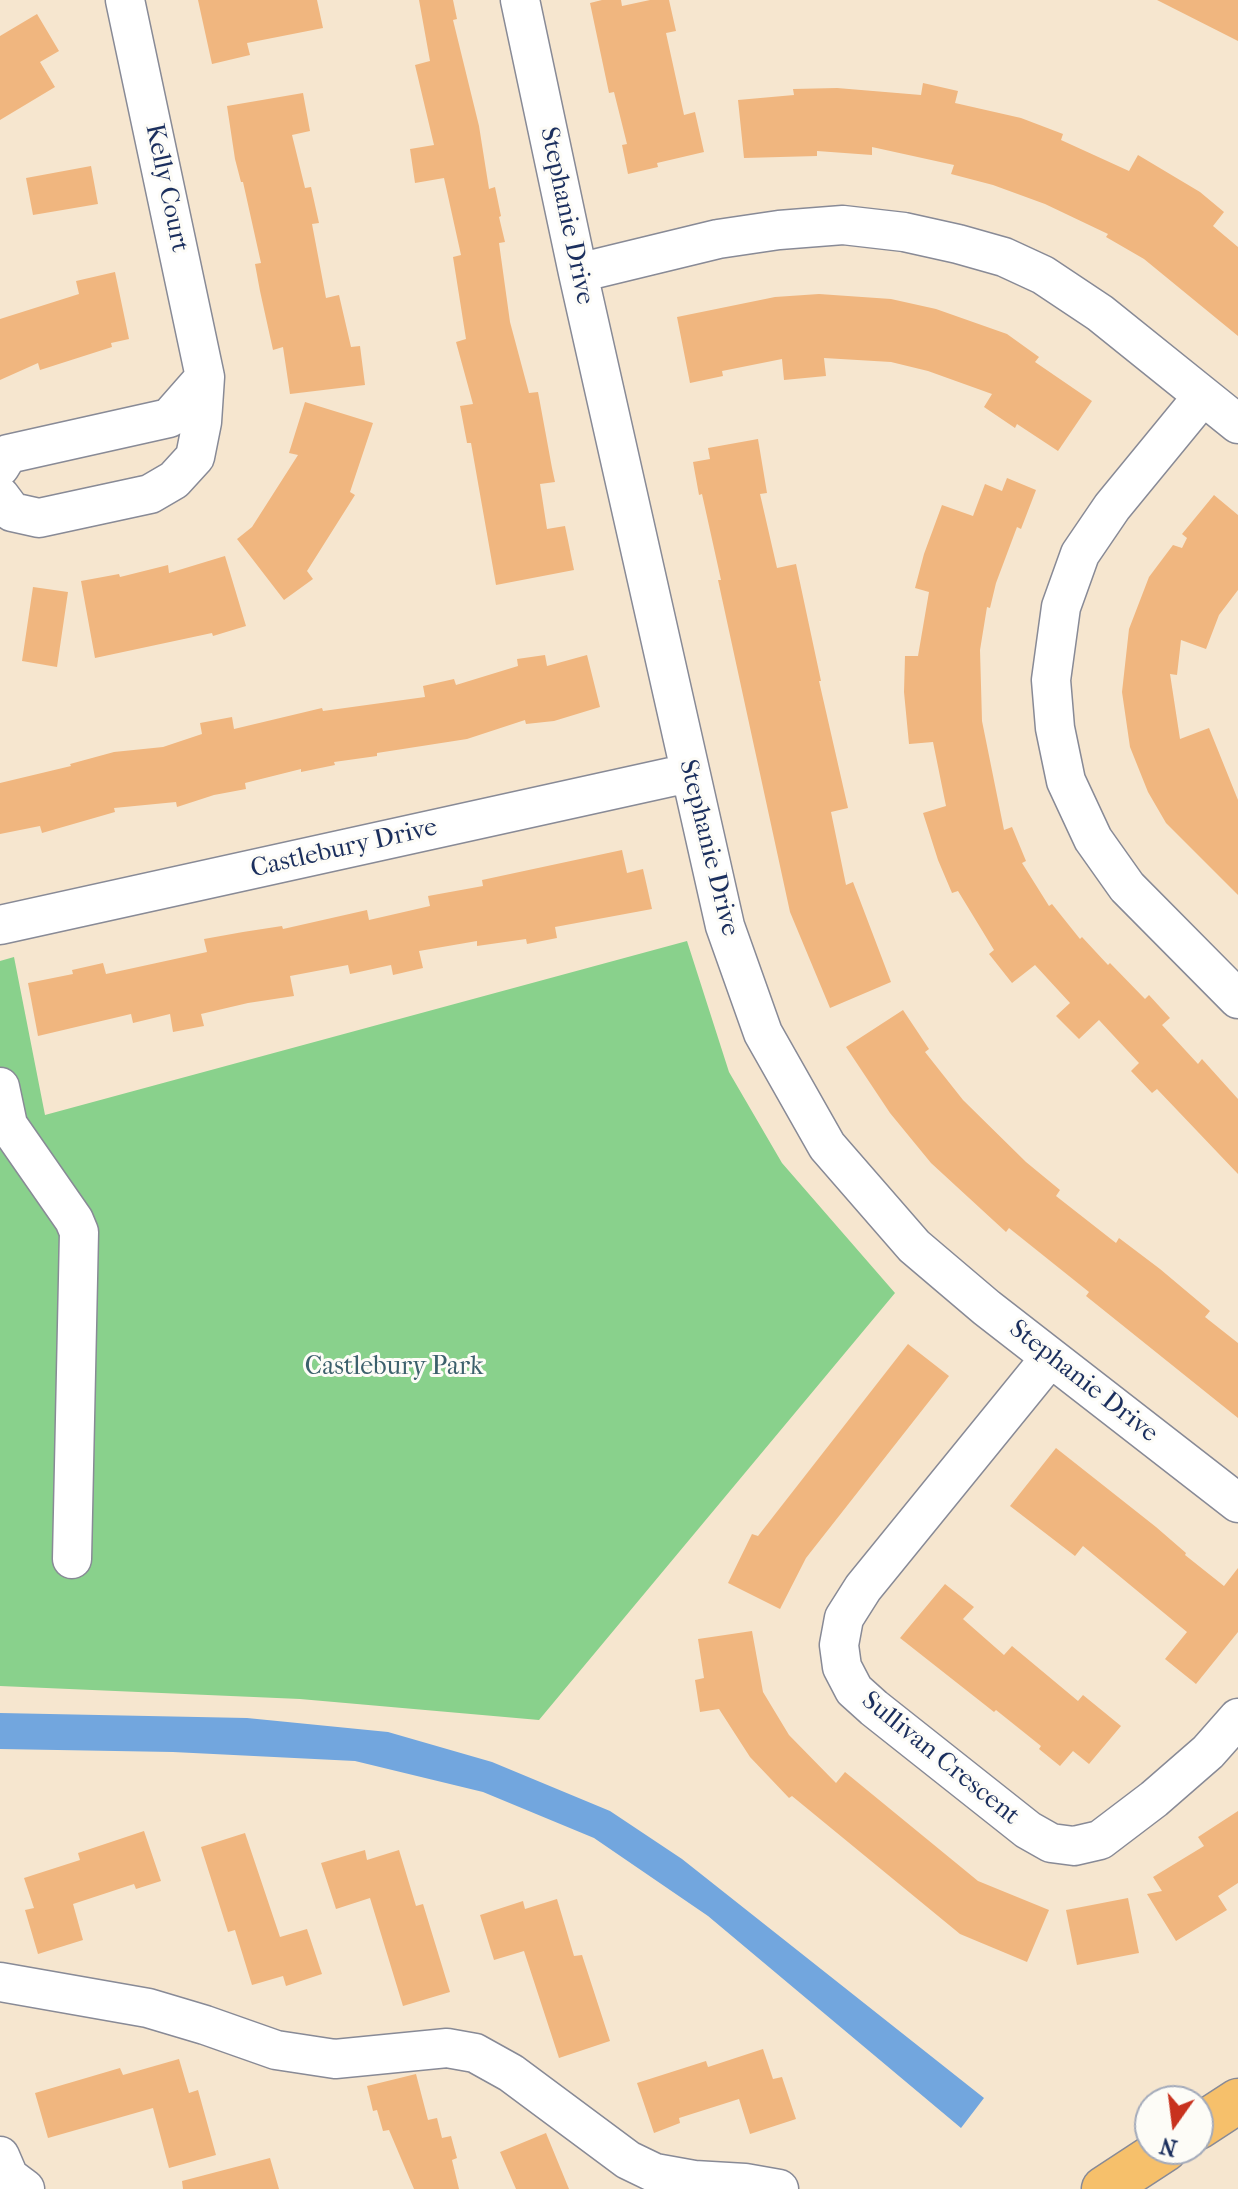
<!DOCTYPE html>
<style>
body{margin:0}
#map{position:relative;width:1238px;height:2189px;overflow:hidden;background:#f6e6cf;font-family:"IM FELL French Canon",serif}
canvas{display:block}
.north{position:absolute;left:1134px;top:2085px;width:80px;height:80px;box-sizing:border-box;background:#fdfcf7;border:2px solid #a3aaba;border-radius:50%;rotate:194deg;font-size:22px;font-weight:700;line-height:32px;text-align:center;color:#1b2f5e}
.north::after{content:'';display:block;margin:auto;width:28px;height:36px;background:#c8321e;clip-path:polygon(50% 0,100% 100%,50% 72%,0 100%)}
</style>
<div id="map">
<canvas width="1238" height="2189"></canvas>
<div class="north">N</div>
</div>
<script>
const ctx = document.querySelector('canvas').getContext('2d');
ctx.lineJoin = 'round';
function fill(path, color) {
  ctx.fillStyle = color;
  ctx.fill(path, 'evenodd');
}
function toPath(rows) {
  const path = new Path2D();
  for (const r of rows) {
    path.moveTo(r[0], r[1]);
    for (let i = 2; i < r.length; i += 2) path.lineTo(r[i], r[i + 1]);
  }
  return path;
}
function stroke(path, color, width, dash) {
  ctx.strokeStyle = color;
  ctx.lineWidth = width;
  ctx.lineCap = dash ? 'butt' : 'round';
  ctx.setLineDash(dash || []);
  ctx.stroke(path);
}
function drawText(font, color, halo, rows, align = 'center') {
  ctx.font = font + ' "IM FELL French Canon",serif';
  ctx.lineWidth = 6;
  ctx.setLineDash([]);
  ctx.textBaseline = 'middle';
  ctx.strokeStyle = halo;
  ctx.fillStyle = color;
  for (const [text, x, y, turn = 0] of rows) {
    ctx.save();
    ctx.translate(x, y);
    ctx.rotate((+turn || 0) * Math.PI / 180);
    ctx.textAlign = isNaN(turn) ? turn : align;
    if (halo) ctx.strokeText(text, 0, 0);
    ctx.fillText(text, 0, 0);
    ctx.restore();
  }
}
fill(toPath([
 [687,941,729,1072,782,1163,895,1293,539,1720,300,1699,0,1686,0,961,14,957,45,1115]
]), '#89d18c');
fill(toPath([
 [0,1713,247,1718,388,1732,492,1762,610,1811,682,1859,984,2098,961,2128,708,1916,594,1838,483,1792,355,1761,173,1752,0,1749]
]), '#72a6de');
fill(toPath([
 [198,0,317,0,323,28,247,43,250,55,212,64],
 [419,0,453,0,457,19,453,20,479,126,489,189,495,187,501,216,499,217,505,242,499,243,510,322,529,393,538,392,552,468,555,482,540,484,547,529,565,526,574,570,496,585,471,443,467,443,460,406,473,404,456,342,466,339,453,257,461,255,444,178,415,183,410,149,434,145,415,65,430,61],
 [602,0,621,0,622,6,650,0,669,0,676,31,666,33,684,115,695,112,704,152,657,163,658,167,628,174,622,145,627,144,614,92,609,93,590,3],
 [1157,0,1238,0,1238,41],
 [37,14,59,51,40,62,55,87,0,120,0,36],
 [923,83,958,91,955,103,1021,118,1063,134,1061,140,1129,171,1138,155,1200,192,1224,212,1213,226,1238,247,1238,336,1144,259,1106,237,1108,234,1045,204,993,185,951,174,954,165,872,147,872,155,817,151,817,156,744,158,738,100,794,95,793,89,837,88,921,95],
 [303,93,310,131,292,135,305,188,311,187,319,223,312,224,326,298,339,295,351,347,360,346,365,385,290,394,283,347,273,350,260,291,255,264,261,263,243,182,241,182,235,159,227,106],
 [91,166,98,204,33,215,26,178],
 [115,272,129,339,111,343,112,347,40,370,38,363,0,380,0,319,79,294,76,281],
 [819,294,891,299,936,309,1007,334,1039,357,1035,362,1092,401,1058,451,1017,424,1015,428,984,407,992,394,928,371,891,362,824,358,826,376,784,380,782,359,722,371,723,376,690,383,677,317,775,297],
 [305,402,373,423,350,492,355,495,307,571,313,579,284,600,237,539,252,527,298,455,289,453],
 [758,439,767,493,760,494,777,568,796,564,821,681,819,681,848,808,831,812,846,885,853,882,891,982,830,1008,790,912,718,580,721,580,702,494,699,495,693,462,710,459,708,448],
 [1007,478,1036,490,1021,529,1017,527,996,583,990,608,987,607,980,650,982,721,1004,830,1012,827,1026,861,1022,863,1049,906,1052,904,1080,939,1082,937,1108,965,1110,963,1145,999,1149,995,1170,1018,1162,1025,1198,1064,1202,1059,1238,1099,1238,1174,1157,1089,1152,1093,1131,1071,1139,1063,1099,1020,1079,1039,1056,1016,1070,1003,1035,965,1012,983,989,954,994,950,958,891,952,893,938,860,923,813,946,806,933,742,909,744,904,692,905,656,918,656,929,592,915,588,924,554,942,505,973,516,985,484,1002,491],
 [1214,495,1238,515,1238,590,1219,615,1206,649,1181,640,1177,675,1170,674,1180,739,1209,728,1238,800,1238,895,1166,823,1148,792,1130,747,1122,692,1129,629,1149,577,1173,545,1182,548,1187,538,1182,534],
 [225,556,246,626,213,636,212,633,95,658,81,581,119,574,120,577,168,565,169,573],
 [33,587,68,592,57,667,22,661],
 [545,655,547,666,587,655,600,707,554,721,526,724,525,720,467,739,377,753,377,756,334,762,335,765,301,772,301,769,245,783,246,789,214,795,177,807,176,802,114,808,115,812,42,833,40,826,0,834,0,783,71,766,70,764,114,752,163,747,202,734,200,723,232,717,234,729,322,708,323,711,425,697,423,686,454,679,456,685,518,666,517,659],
 [622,850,627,873,643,869,652,909,555,927,557,938,527,944,526,939,477,946,477,941,419,951,423,968,393,975,391,965,350,974,348,965,290,976,294,996,248,1003,201,1014,204,1026,173,1032,170,1014,133,1023,131,1014,38,1036,28,983,73,974,72,970,103,963,106,974,207,952,204,939,243,932,282,926,283,929,367,910,369,920,430,906,428,896,483,886,482,880],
 [903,1010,929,1049,925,1052,963,1100,1026,1162,1060,1190,1056,1196,1116,1243,1119,1238,1160,1269,1210,1311,1205,1317,1238,1343,1238,1418,1086,1296,1089,1292,1009,1228,1006,1232,931,1163,890,1113,846,1047],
 [908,1344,949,1376,806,1558,780,1609,728,1583,752,1534,758,1536],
 [1056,1448,1156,1527,1186,1553,1185,1555,1224,1586,1238,1568,1238,1632,1196,1684,1165,1659,1187,1632,1083,1546,1075,1556,1010,1506],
 [945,1584,974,1607,963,1619,1004,1655,1012,1646,1078,1701,1083,1695,1121,1726,1089,1764,1073,1751,1060,1766,1039,1749,1041,1746,996,1710,994,1712,900,1638],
 [752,1631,763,1692,789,1735,836,1783,845,1772,978,1881,1049,1910,1027,1962,960,1934,792,1796,789,1798,750,1757,719,1709,700,1712,695,1680,704,1678,698,1639],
 [1238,1811,1238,1883,1218,1896,1227,1910,1176,1941,1147,1894,1162,1891,1153,1877,1204,1846,1198,1837],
 [144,1831,161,1881,136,1889,134,1884,73,1904,83,1940,38,1954,25,1910,34,1908,24,1878,80,1860,78,1853],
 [245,1833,280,1937,307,1929,322,1974,286,1986,283,1976,252,1985,235,1930,228,1932,201,1847],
 [365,1850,367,1860,399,1850,416,1906,423,1904,450,1992,403,2006,370,1898,336,1909,321,1863],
 [1128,1898,1139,1953,1077,1965,1066,1910],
 [557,1899,574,1956,582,1955,610,2041,559,2058,524,1951,494,1960,480,1915,523,1901,525,1909],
 [763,2049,773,2079,782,2077,796,2119,750,2134,739,2099,679,2118,680,2123,654,2133,637,2083,706,2061,708,2067],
 [179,2059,189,2093,198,2090,216,2155,169,2168,153,2108,48,2138,35,2093,120,2068,123,2075],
 [416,2074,428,2120,437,2118,442,2138,451,2136,457,2158,452,2160,459,2189,414,2189,389,2130,383,2131,377,2110,373,2111,367,2086],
 [546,2133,569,2189,516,2189,500,2152],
 [270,2158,279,2189,183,2189,182,2181]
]), '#f0b67f');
const minor = toPath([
 [520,0,578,273,725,926,763,1033,827,1146,914,1246,987,1308,1238,1503],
 [578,273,718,239,779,230,843,225,904,232,958,244,1004,257,1043,275,1100,313,1238,424],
 [1203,396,1112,507,1080,554,1061,607,1051,680,1055,728,1066,781,1093,839,1127,887,1238,999],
 [0,467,8,454,169,418,205,377],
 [0,496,12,512,39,518,150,494,174,480,195,457,202,422,205,377,125,0],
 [0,925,689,773],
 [0,1087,8,1125,74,1220,79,1232,72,1559],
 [1050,1358,863,1588,844,1618,839,1645,842,1667,854,1690,874,1708,1028,1830,1051,1843,1074,1846,1100,1840,1154,1799,1208,1752,1238,1718],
 [0,1982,148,2008,205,2025,276,2050,335,2059,447,2048,475,2053,511,2073,628,2160,655,2173,694,2180,745,2183,779,2189],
 [0,2156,9,2177,25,2189]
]);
const major = toPath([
 [1198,2127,1238,2101],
 [1104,2189,1165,2149]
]);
stroke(minor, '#888a96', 41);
stroke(major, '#888a96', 47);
stroke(minor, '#fff', 38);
stroke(major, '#f6c06b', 44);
drawText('26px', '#1b2f5e', '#fdfcf7', [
 ["Kelly Court",166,188,78],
 ["Stephanie Drive",566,216,78],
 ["Stephanie Drive",708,848,76],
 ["Castlebury Drive",344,849,-13],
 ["Stephanie Drive",1083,1382,38],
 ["Sullivan Crescent",940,1759,39]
]);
drawText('26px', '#3c606c', '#fdfcf7', [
 ["Castlebury Park",394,1368]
]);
</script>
